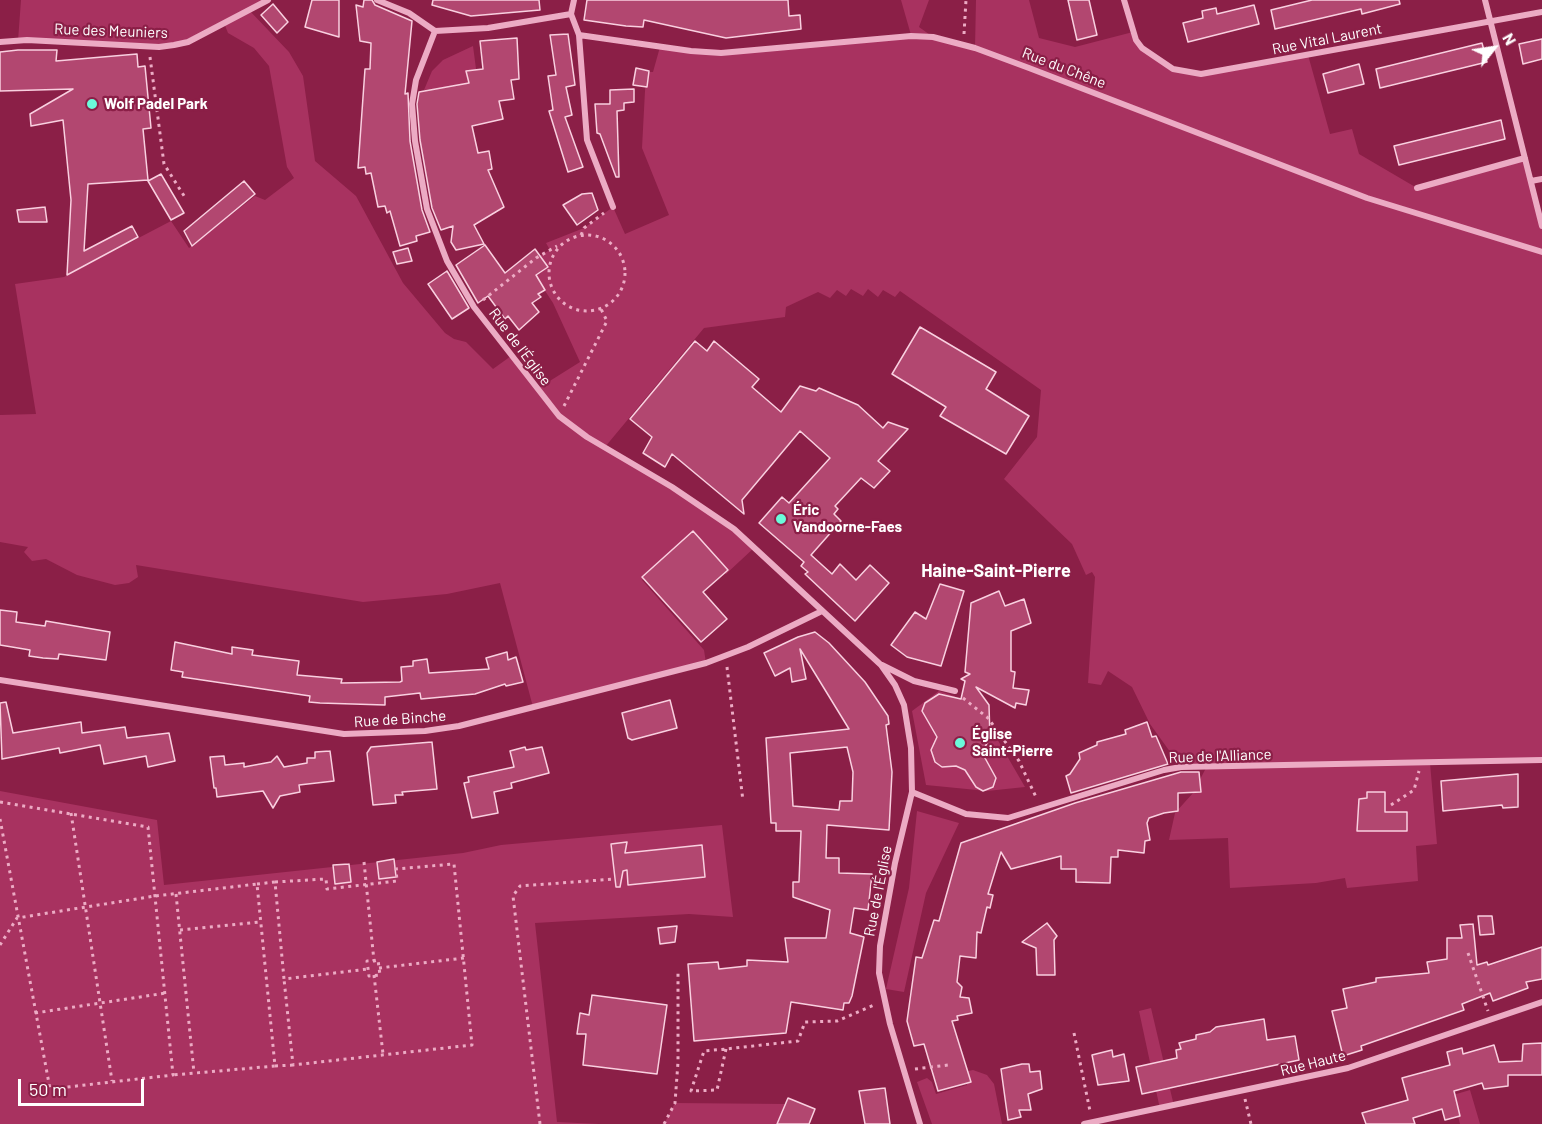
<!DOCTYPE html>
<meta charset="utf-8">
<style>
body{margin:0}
#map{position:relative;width:1542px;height:1124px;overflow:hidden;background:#8b1f47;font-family:Barlow,sans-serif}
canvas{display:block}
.north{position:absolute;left:1464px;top:18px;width:60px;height:60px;-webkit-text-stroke:4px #8b1f47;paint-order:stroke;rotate:60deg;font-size:16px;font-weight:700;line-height:24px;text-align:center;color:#fff}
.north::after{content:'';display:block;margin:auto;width:21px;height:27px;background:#fff;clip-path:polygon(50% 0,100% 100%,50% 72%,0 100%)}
.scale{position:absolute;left:18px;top:1079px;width:126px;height:27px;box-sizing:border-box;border:3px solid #fff;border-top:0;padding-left:8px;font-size:18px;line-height:21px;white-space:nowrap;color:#fff;-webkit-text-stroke:4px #8b1f47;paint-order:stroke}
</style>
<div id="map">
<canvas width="1542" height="1124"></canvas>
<div class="north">N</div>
<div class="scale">50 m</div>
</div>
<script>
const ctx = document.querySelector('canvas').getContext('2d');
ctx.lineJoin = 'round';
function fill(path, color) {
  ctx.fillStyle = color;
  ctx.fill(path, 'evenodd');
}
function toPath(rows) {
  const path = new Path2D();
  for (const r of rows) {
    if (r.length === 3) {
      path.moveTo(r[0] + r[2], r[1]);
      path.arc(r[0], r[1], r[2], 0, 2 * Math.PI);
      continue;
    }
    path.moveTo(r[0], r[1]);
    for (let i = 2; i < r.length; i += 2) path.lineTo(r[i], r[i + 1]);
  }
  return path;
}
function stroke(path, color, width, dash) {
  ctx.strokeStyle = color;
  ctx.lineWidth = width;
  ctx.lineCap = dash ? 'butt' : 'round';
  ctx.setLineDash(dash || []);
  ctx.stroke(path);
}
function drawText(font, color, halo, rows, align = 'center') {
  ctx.font = font + ' Barlow,sans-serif';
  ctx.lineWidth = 4.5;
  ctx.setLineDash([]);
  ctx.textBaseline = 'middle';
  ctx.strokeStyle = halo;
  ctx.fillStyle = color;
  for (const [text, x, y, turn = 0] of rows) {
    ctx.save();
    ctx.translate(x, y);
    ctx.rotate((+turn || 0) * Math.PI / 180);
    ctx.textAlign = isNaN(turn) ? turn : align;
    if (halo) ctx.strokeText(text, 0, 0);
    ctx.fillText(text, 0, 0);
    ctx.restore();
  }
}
fill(toPath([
 [21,0,268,0,249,10,289,52,303,76,315,161,356,196,403,283,445,333,454,339,466,342,493,369,511,356,537,389,580,362,553,303,534,274,536,258,550,250,546,243,584,228,613,207,625,234,669,215,642,148,646,72,653,72,660,47,745,51,911,35,901,0,929,0,919,27,933,37,975,48,976,0,1029,0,1039,38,1075,47,1133,32,1136,40,1164,65,1202,74,1308,55,1330,134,1352,129,1359,154,1417,188,1525,158,1542,226,1542,760,1430,763,1437,844,1416,846,1418,881,1347,888,1345,878,1316,883,1230,888,1228,838,1169,840,1175,813,1193,793,1207,766,1181,767,1150,724,1132,687,1108,671,1101,685,1088,683,1095,577,1092,572,1086,575,1072,544,1004,479,1037,437,1041,390,900,291,895,297,883,290,878,297,868,289,863,296,851,289,846,296,837,290,830,298,818,292,786,307,785,317,704,328,605,447,672,487,755,547,726,574,691,535,642,580,704,650,706,663,533,707,500,583,447,594,363,602,136,565,138,577,129,583,115,585,77,575,46,559,32,561,24,552,28,547,0,542,0,415,36,414,15,284,64,277,171,221,189,248,255,196,265,200,294,178,287,167,269,66,254,48,228,33,224,23,174,45,18,41],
 [473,46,478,84,424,90,432,71,443,60],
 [939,691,954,696,985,718,1025,787,987,791,926,785,912,711],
 [0,791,157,820,164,885,463,853,501,845,722,825,733,917,689,914,535,923,557,1122,599,1124,0,1124],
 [917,811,959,823,926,893,904,992,886,989,909,888],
 [1151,1008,1174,1106,1160,1109,1139,1011],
 [973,1070,987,1075,994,1084,1002,1124,932,1124,917,1082,927,1078,932,1082,936,1094,967,1085,964,1072],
 [1470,1090,1480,1124,1460,1124,1453,1095],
 [675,1103,785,1104,777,1124,664,1124]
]), '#a83260');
const building = toPath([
 [312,0,339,0,339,37,305,27,312,0],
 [364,0,372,0,375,5,412,21,405,94,408,93,410,141,422,210,430,232,416,236,417,241,400,246,390,211,387,213,385,206,378,207,371,173,366,174,365,167,358,168,365,69,370,69,371,43,360,41,356,5,363,7,364,0],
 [433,0,539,0,540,10,471,16,432,5,433,0],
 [587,0,788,0,789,16,800,15,801,29,726,38,644,20,643,27,626,26,584,20,587,0],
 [1068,0,1089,0,1097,35,1077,40,1068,0],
 [1312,0,1399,0,1400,4,1362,14,1361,9,1275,29,1271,10,1312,0],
 [273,4,288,22,277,33,261,15,273,4],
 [1254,5,1259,24,1188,42,1183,23,1203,18,1202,11,1216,8,1217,14,1254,5],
 [568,34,575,85,566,87,572,115,565,117,583,167,568,172,549,111,553,110,548,76,556,75,550,35,568,34],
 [517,38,519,79,511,80,514,99,499,101,503,119,472,126,478,153,489,151,492,169,488,170,504,207,474,225,484,244,456,250,451,242,453,226,441,230,432,208,420,140,417,104,419,92,469,83,466,71,483,69,480,41,517,38],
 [1542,39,1542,59,1523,64,1519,44,1542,39],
 [1482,43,1487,62,1380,88,1376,69,1482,43],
 [18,50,57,50,56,61,137,54,138,67,145,66,151,128,143,129,148,180,88,184,84,251,132,226,138,237,67,275,71,200,63,120,31,126,30,114,73,89,0,91,0,52,18,50],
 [1359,64,1364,84,1328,93,1323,74,1359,64],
 [636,68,649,71,647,87,633,85,636,68],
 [634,89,634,102,624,103,624,110,617,111,619,177,616,177,600,134,597,133,595,104,610,104,610,90,634,89],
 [1501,120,1505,139,1399,165,1394,146,1501,120],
 [161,174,184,213,171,220,148,181,161,174],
 [244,181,255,194,192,246,184,231,244,181],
 [592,193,598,210,577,225,563,205,582,194,592,193],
 [45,207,47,222,19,222,17,210,45,207],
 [485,245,505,273,535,249,548,267,536,275,545,290,538,294,541,297,532,303,539,312,519,330,508,316,505,319,488,296,478,303,456,265,485,245],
 [408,248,412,261,397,264,393,252,408,248],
 [447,271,469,308,452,319,428,284,447,271],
 [920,327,996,372,986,389,1029,416,1006,454,940,416,946,407,892,374,920,327],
 [695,341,707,351,714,341,759,379,752,387,781,412,800,386,816,391,819,388,858,405,883,428,888,422,908,429,878,461,890,471,874,488,861,478,835,506,838,509,834,514,841,521,811,555,832,574,840,564,856,580,870,565,889,583,855,621,805,574,808,572,801,566,804,562,759,523,782,497,789,503,830,458,800,431,742,500,744,514,672,454,665,467,643,453,652,437,630,419,695,341],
 [693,531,728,570,703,592,727,619,701,642,642,577,693,531],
 [940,584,964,591,941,666,907,657,891,645,915,612,926,619,940,584],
 [999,591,1005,606,1024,599,1031,623,1011,631,1011,671,1015,672,1013,688,1029,690,1026,705,1016,703,1015,708,976,687,989,705,990,739,984,748,985,758,996,778,993,787,983,791,976,787,965,770,956,766,942,767,935,762,931,750,937,737,922,711,925,703,939,694,961,699,965,681,961,679,970,674,965,672,971,603,999,591],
 [0,610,17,612,16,622,45,626,46,621,110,632,106,660,59,654,58,659,43,658,29,656,30,650,0,645,0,610],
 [815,632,829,643,865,682,888,716,889,724,886,725,892,772,889,830,827,825,826,858,839,858,839,873,872,874,868,910,854,908,850,933,864,937,852,996,849,1003,844,1003,843,1010,791,1002,786,1033,694,1041,688,964,718,962,719,969,747,966,747,960,788,962,785,938,826,938,830,910,793,897,793,882,799,882,801,831,776,831,776,823,771,823,766,738,849,729,800,649,806,679,792,682,790,668,775,676,764,653,798,637,815,632],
 [847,747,853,772,852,801,840,801,839,810,793,806,790,753,847,747],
 [175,642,232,654,232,647,253,650,252,655,299,661,297,675,342,679,341,683,400,682,402,681,401,667,413,666,413,661,427,659,429,673,489,669,486,658,507,652,508,660,516,657,523,682,506,686,505,684,475,694,421,699,420,693,385,697,385,705,320,703,309,702,310,696,182,677,183,672,171,670,175,642],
 [670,700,677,728,632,740,628,738,622,713,670,700],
 [6,702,13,733,81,722,82,733,125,727,127,738,169,733,175,761,148,767,146,756,104,764,100,745,60,753,59,748,2,759,0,703,6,702],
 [1147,722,1152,737,1156,736,1168,764,1071,793,1066,776,1070,774,1080,759,1079,753,1097,745,1097,742,1126,734,1125,730,1147,722],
 [432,742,437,789,402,792,403,795,395,795,396,803,373,805,367,753,371,747,432,742],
 [525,747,526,750,542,747,549,773,511,783,512,788,494,792,498,813,472,818,464,783,469,782,468,777,514,767,510,751,525,747],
 [330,751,334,781,299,785,300,792,280,796,273,808,263,791,217,797,216,788,214,788,210,757,224,756,225,765,244,763,244,767,271,762,277,756,284,767,307,763,307,758,315,758,315,752,330,751],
 [1181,772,1199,772,1201,792,1178,793,1178,811,1164,813,1149,818,1147,823,1150,840,1145,841,1144,853,1118,850,1118,857,1111,857,1110,883,1076,882,1076,869,1061,869,1061,856,1011,869,1001,852,988,894,993,895,990,908,987,907,981,933,977,932,976,958,960,956,957,982,962,987,960,997,969,998,972,1013,957,1016,958,1020,952,1021,971,1082,938,1091,924,1044,914,1046,907,1021,916,957,922,958,934,920,939,921,961,843,1075,803,1181,772],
 [1518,774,1518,807,1503,808,1502,805,1443,811,1441,781,1518,774],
 [1367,792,1385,792,1385,812,1407,812,1407,831,1357,831,1359,799,1367,798,1367,792],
 [627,842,625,853,702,845,705,877,628,885,627,870,623,871,620,887,616,887,611,844,627,842],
 [394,859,396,877,379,879,377,862,394,859],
 [349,864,351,882,335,884,333,865,349,864],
 [1478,916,1492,916,1494,934,1480,935,1478,916],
 [1047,923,1057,936,1054,940,1055,975,1037,975,1036,948,1022,942,1047,923],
 [1473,924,1477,965,1487,962,1488,965,1542,947,1542,979,1526,982,1528,988,1493,1001,1490,993,1462,1004,1464,1010,1361,1046,1362,1050,1343,1056,1332,1011,1347,1008,1343,989,1376,982,1376,978,1429,973,1427,962,1447,959,1447,938,1462,938,1460,925,1473,924],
 [677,926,675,942,660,944,658,928,677,926],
 [592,995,667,1005,657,1074,583,1065,586,1034,577,1034,580,1013,589,1015,592,995],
 [1264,1019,1267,1040,1295,1036,1299,1060,1142,1094,1136,1067,1177,1058,1176,1050,1181,1049,1179,1043,1196,1039,1196,1035,1210,1032,1216,1027,1264,1019],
 [1542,1043,1542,1075,1508,1075,1508,1086,1484,1089,1482,1083,1454,1091,1460,1116,1445,1120,1442,1109,1413,1118,1415,1124,1366,1124,1362,1113,1408,1100,1402,1078,1450,1065,1447,1052,1462,1048,1463,1054,1494,1045,1499,1062,1522,1061,1523,1044,1542,1043],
 [1112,1050,1113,1057,1124,1054,1129,1081,1098,1085,1092,1055,1112,1050],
 [1022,1064,1029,1064,1030,1072,1040,1071,1042,1089,1028,1094,1031,1110,1019,1110,1021,1117,1008,1120,1001,1069,1022,1064],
 [885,1088,890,1124,865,1124,859,1091,885,1088],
 [788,1098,815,1109,809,1124,777,1124,788,1098]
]);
fill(building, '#b24770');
stroke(building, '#f9d0e0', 1.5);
stroke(toPath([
 [964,34,966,0],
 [150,57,164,164,186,199],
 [587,273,38],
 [581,235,584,228,604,213],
 [483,300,536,258,557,246],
 [564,406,607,321,601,309],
 [727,667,743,801],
 [963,698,988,718,1019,761,1036,797],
 [0,802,148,827,173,1075,50,1089,0,819],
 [1391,805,1414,790,1419,771],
 [71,813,112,1081],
 [364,862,374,961,367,961,369,976,380,975,378,960,374,961],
 [275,882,326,879,327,889,397,881,396,869,454,864,472,1045,293,1065,284,979],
 [257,884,275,882,284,979,368,969],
 [176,894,194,1073],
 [180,930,260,922],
 [0,945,17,918,155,896,257,884,275,1066,173,1075],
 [1468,953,1488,1011],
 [379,968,464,958],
 [374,975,383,1054],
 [35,1013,166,993],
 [1074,1033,1090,1111],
 [726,1049,717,1090,691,1091,704,1051,726,1049,798,1041,805,1022,837,1021,874,1005],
 [275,1066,293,1065],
 [915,1069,948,1065],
 [1245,1099,1251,1124],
 [540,1124,513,896,520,886,615,879],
 [664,1124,675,1103,678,1062,678,971]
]), '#ecabc4', 3, [3, 4.5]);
stroke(toPath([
 [377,0,409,13,435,31],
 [1124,0,1136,40,1142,48,1173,69,1201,74,1542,12],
 [1485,0,1542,226],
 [571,14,579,35,587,140,613,207],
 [571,14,574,0],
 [435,31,416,80,412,104,415,141,427,209,447,261,474,307,559,416,587,437,672,487,734,529,881,665,895,685,904,705,911,748,912,792,895,863,880,946,879,973,890,1024,920,1124],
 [435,31,488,28,571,14],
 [579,35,691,51,721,53,911,36,933,37,975,48,1029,68,1367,198,1542,252],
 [0,42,27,40,159,47,174,45,188,42,268,0],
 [1531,181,1542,179],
 [1417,188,1525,158],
 [882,665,914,681,955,691],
 [0,680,344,734,425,731,459,726,706,663,748,647,822,611],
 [912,792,966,814,1008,818,1164,770,1181,767,1542,760],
 [1084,1124,1348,1068,1542,1002]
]), '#ecabc4', 6);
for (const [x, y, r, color] of [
 [92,104,6,"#6bfada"],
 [781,519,6,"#6bfada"],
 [960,743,6,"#6bfada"]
]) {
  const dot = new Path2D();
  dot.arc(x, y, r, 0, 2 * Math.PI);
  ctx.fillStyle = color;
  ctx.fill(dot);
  stroke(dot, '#8b1f47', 2);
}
drawText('15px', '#fff', '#8b1f47', [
 ["Rue des Meuniers",111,31,2],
 ["Rue Vital Laurent",1327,39,-11],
 ["Rue du Chêne",1064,68,21],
 ["Rue de l'Église",520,347,53],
 ["Rue de Binche",400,719,-4],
 ["Rue de l'Alliance",1220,756,-2],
 ["Rue de l'Église",878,891,-79],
 ["Rue Haute",1313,1063,-14]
]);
drawText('bold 15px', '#fff', '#8b1f47', [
 ["Wolf Padel Park",104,104],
 ["Éric",793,510],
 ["Vandoorne-Faes",793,527],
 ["Église",972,734],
 ["Saint-Pierre",972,751]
], 'left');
drawText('bold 18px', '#fff', '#8b1f47', [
 ["Haine-Saint-Pierre",996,571]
]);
</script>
